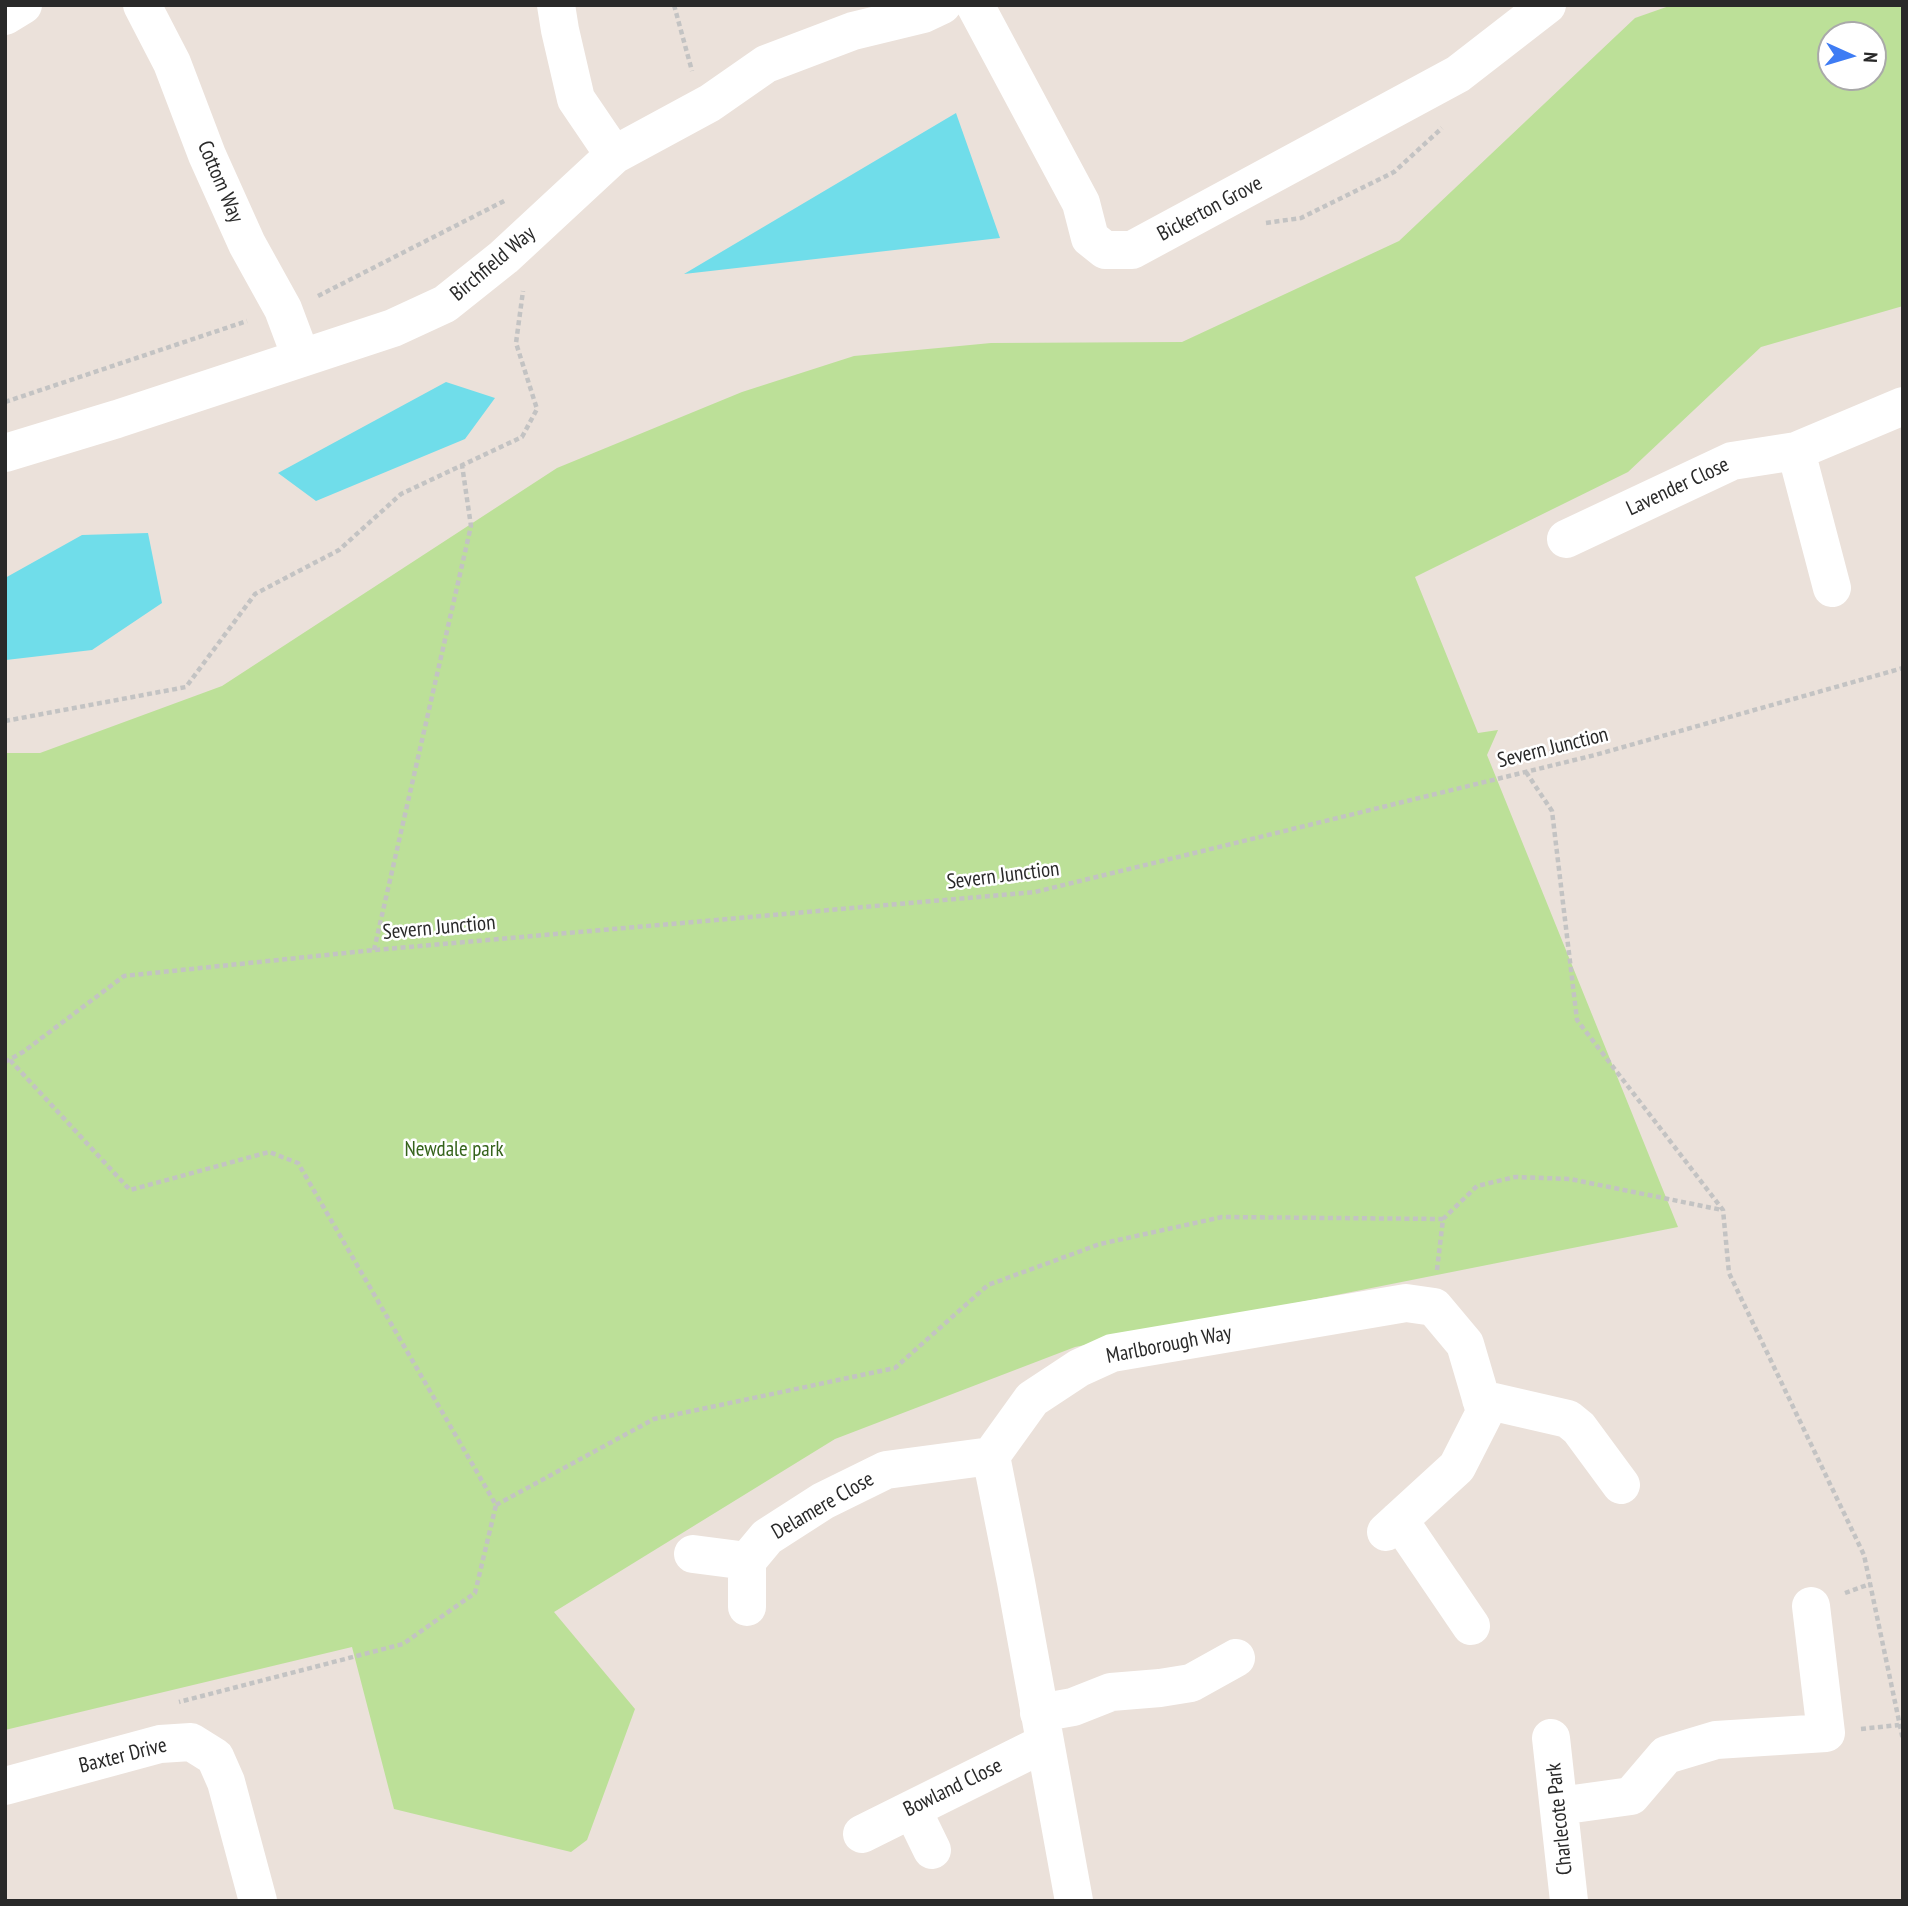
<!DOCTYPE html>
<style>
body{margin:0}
#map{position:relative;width:1908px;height:1906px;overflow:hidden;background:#ebe1da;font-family:"PT Sans Narrow",sans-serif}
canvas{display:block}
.frame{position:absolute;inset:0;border:7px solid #292929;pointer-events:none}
.north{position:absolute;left:1817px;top:21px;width:70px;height:70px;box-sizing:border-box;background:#fff;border:2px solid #a9a9a9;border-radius:50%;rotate:94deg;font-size:19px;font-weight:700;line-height:28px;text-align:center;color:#292929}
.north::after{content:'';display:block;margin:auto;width:24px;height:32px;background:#3e7cf4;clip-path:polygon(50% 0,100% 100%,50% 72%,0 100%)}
</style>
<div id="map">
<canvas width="1908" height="1906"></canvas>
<div class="frame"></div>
<div class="north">N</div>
</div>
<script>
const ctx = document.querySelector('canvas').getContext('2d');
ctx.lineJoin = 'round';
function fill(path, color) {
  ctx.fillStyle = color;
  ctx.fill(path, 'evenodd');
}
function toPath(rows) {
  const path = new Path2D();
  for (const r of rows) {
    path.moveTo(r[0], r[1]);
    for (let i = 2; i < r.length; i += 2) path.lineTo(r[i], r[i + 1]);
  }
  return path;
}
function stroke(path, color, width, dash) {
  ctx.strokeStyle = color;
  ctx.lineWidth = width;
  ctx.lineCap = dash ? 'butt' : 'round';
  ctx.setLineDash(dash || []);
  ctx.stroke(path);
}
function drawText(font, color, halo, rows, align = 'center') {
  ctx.font = font + ' "PT Sans Narrow",sans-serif';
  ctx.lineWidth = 5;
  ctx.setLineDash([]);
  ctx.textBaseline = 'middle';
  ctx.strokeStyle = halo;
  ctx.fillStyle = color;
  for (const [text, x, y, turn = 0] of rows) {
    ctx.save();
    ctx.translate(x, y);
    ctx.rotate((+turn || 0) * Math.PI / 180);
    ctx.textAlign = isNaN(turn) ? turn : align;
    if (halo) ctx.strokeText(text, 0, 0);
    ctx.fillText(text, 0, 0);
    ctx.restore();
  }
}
fill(toPath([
 [1672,5,1903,5,1903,306,1761,347,1628,472,1415,577,1478,733,1498,730,1487,755,1678,1227,1075,1347,835,1439,554,1612,635,1709,587,1840,571,1852,394,1809,352,1647,5,1730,5,753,40,753,222,686,557,468,742,392,854,356,991,343,1182,342,1399,241,1635,18],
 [1831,35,1873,35,1873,77,1831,77]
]), '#bce098');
fill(toPath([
 [956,113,1000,238,684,274],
 [446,382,495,398,465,439,316,501,278,473],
 [148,533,162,603,92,650,6,660,5,578,82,535]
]), '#70ddea');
stroke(toPath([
 [674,5,692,71],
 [1266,223,1301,218,1394,172,1442,128],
 [318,296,506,200],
 [5,402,247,321],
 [5,721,186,687,255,594,339,550,401,494,522,437,537,409,516,343,523,291],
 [1526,772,1552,811,1577,1020,1723,1210,1729,1273,1864,1555,1903,1740],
 [374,950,471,526,462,465],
 [10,1060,130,1190,269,1152,298,1163,496,1505,475,1593,403,1644,179,1702],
 [5,1062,23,1052,124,976,374,950,1035,892,1595,755,1903,668],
 [1437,1270,1443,1219,1477,1186,1515,1177,1570,1179,1722,1210],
 [496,1505,654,1419,895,1368,988,1285,1100,1244,1222,1217,1443,1219],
 [1845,1593,1870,1584],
 [1861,1729,1899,1725]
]), '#c3c3c3', 4.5, [5, 3.5]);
stroke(toPath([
 [142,5,172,63,207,155,247,244,283,309,301,357],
 [556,5,560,30,576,99,614,155],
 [975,5,1081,203,1090,238,1105,250,1132,250,1458,74,1547,5],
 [5,16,23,5],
 [1796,451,1832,588],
 [5,453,117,419,393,328,445,304,504,257,614,155,710,103,766,64,853,31,923,14,942,5],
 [1566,539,1732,461,1796,451,1903,406],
 [1481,1399,1568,1419,1579,1428,1621,1485],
 [1399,1520,1471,1626],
 [693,1554,747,1561,747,1607],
 [747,1561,767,1537,823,1501,886,1470,991,1456],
 [1039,1713,1073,1707,1111,1692,1160,1688,1191,1683,1236,1658],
 [1551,1738,1569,1901],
 [5,1786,160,1744,191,1742,215,1757,226,1782,258,1901],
 [1559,1806,1631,1796,1666,1755,1716,1740,1826,1733,1811,1606],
 [912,1809,932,1850],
 [862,1834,1045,1743],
 [1074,1901,1016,1582,991,1456,1032,1399,1079,1368,1112,1353,1406,1303,1434,1307,1465,1344,1485,1412,1457,1467,1386,1532]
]), '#fff', 38);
drawText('21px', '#292929', '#fff', [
 ["Cottom Way",220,182,67],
 ["Bickerton Grove",1210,209,-28],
 ["Birchfield Way",493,264,-40],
 ["Lavender Close",1678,487,-25],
 ["Severn Junction",1553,748,-14],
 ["Severn Junction",1003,876,-7],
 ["Severn Junction",439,928,-5],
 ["Marlborough Way",1169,1345,-11],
 ["Delamere Close",823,1506,-30],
 ["Baxter Drive",123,1756,-14],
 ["Bowland Close",953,1788,-26],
 ["Charlecote Park",1560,1819,-96]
]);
drawText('21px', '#35631b', '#fff', [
 ["Newdale park",454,1150]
]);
</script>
